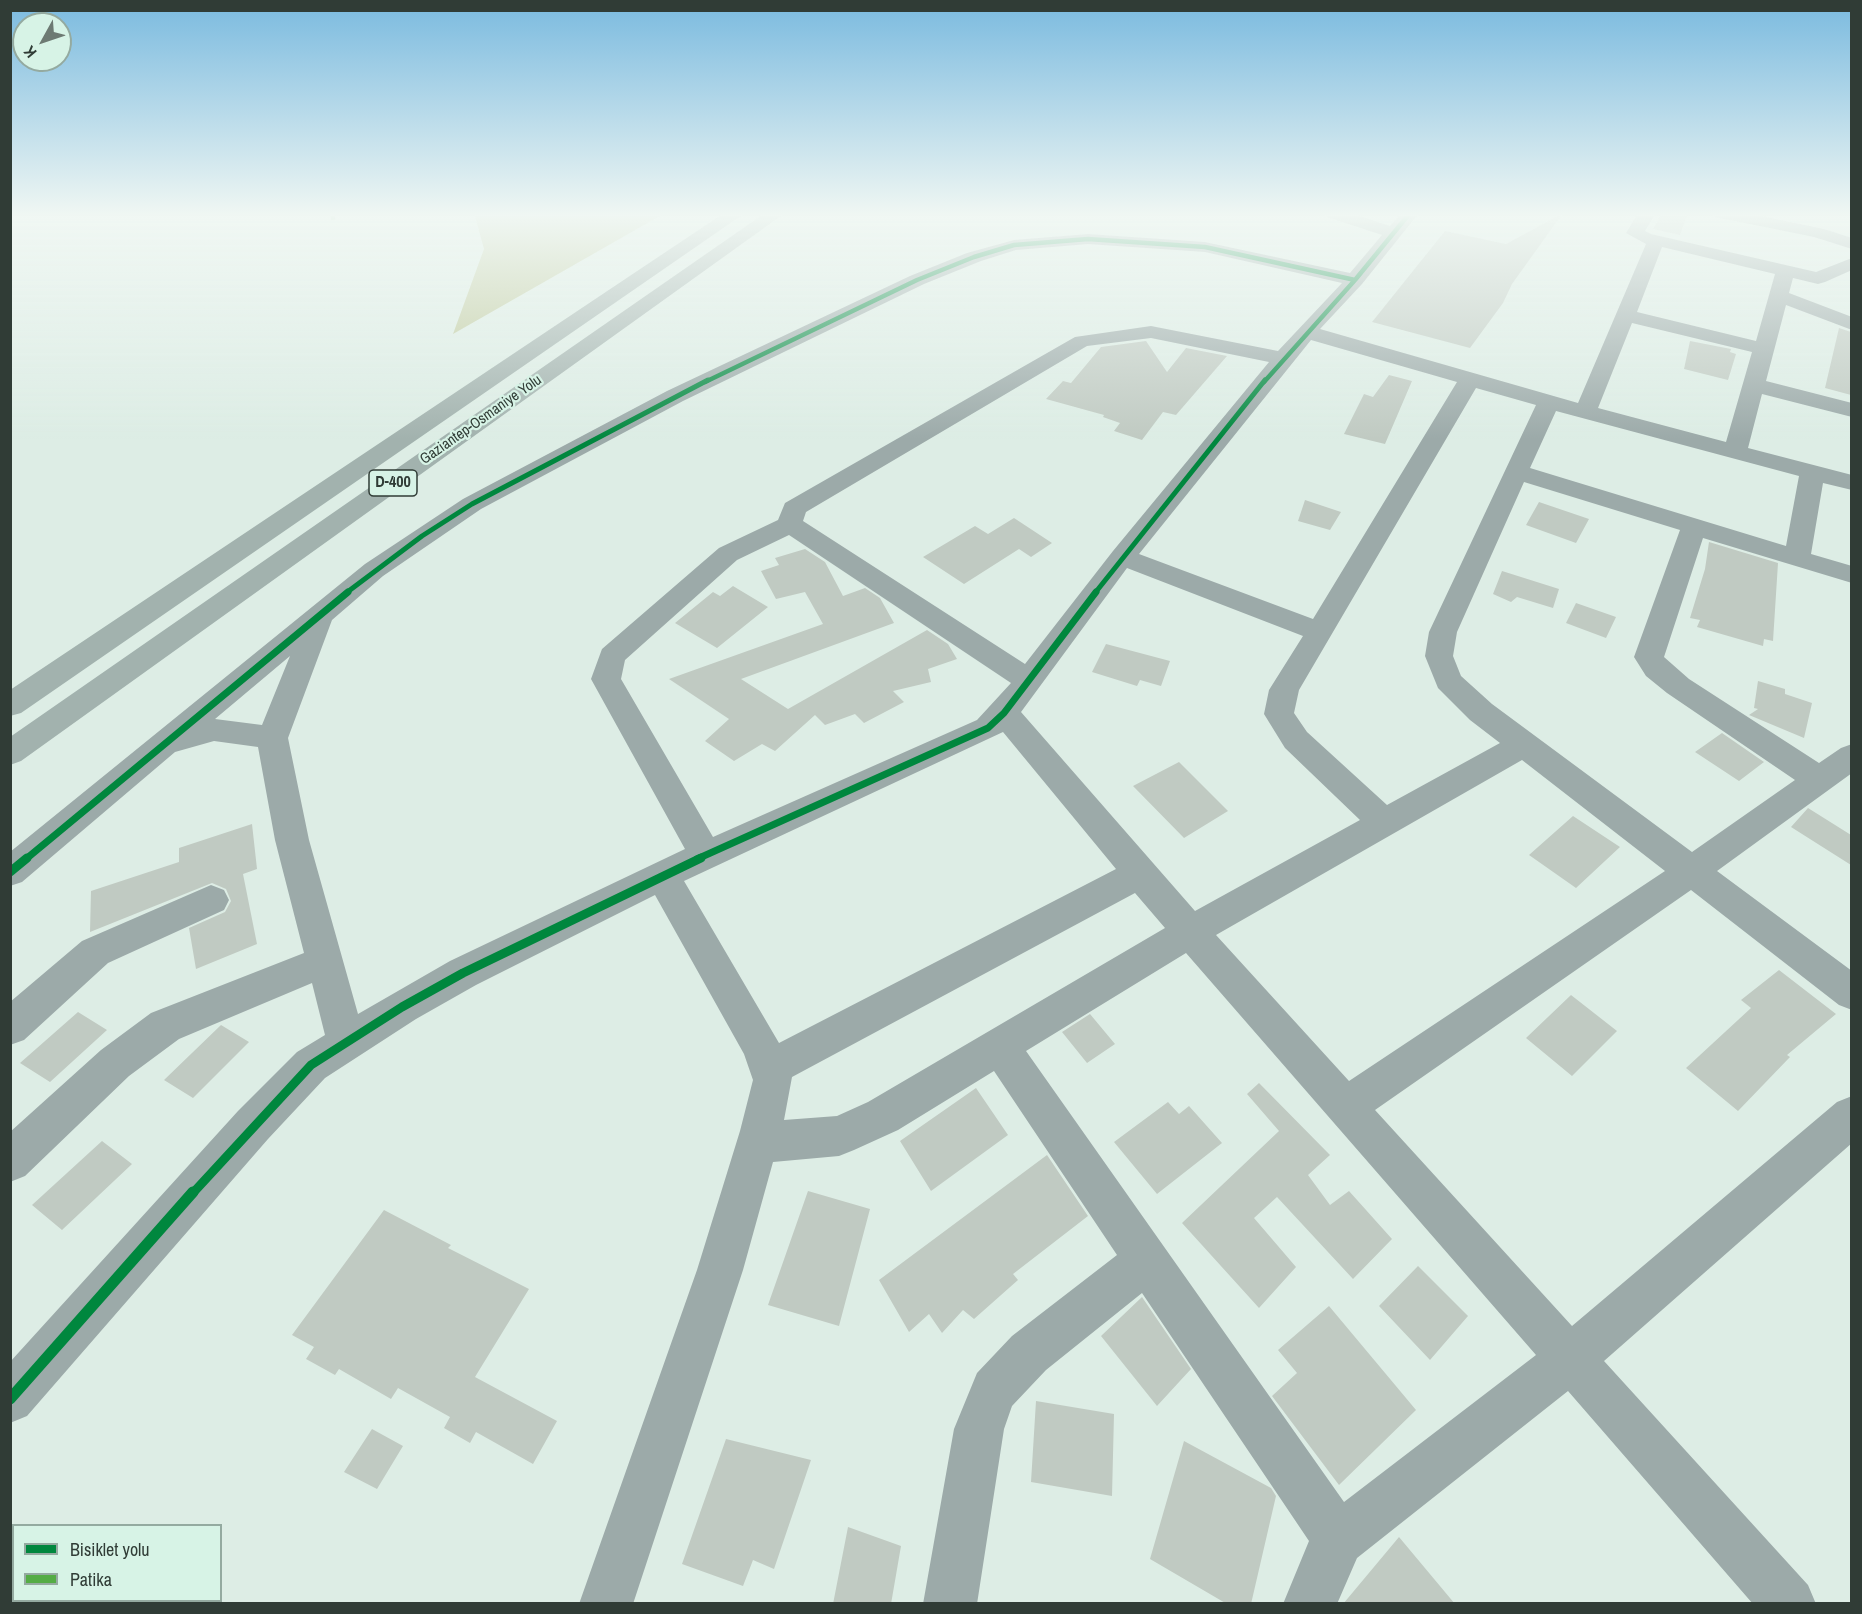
<!DOCTYPE html>
<style>
body{margin:0}
#map{position:relative;width:1862px;height:1614px;overflow:hidden;background:#ddede5;font-family:"Archivo Narrow",sans-serif}
canvas{display:block}
.frame{position:absolute;inset:0;border:12px solid #303c36;pointer-events:none}
.legend{position:absolute;left:12px;top:1524px;width:210px;height:78px;box-sizing:border-box;background:#d7f3e6;border:2px solid #94aaa0;margin:0;padding:8px 10px;list-style:none;font-size:18px;color:#303c36}
.legend li{display:flex;align-items:center;gap:12px;height:30px}
.legend b{width:30px;border:2px solid #94aaa0}
.north{position:absolute;left:12px;top:12px;width:60px;height:60px;box-sizing:border-box;background:#d7f3e6;border:2px solid #94aaa0;border-radius:50%;rotate:230deg;font-size:16px;font-weight:700;line-height:24px;text-align:center;color:#303c36}
.north::after{content:'';display:block;margin:auto;width:21px;height:27px;background:#6d7a73;clip-path:polygon(50% 0,100% 100%,50% 72%,0 100%)}
</style>
<div id="map">
<canvas width="1862" height="1614"></canvas>
<div class="frame"></div>
<ul class="legend">
<li><b style="height:8px;background:#00873e"></b>Bisiklet yolu</li>
<li><b style="height:8px;background:#54ac45"></b>Patika</li>
</ul>
<div class="north">K</div>
</div>
<script>
const ctx = document.querySelector('canvas').getContext('2d');
ctx.lineJoin = 'round';
function fill(path, color) {
  ctx.fillStyle = color;
  ctx.fill(path, 'evenodd');
}
function toPath(rows) {
  const path = new Path2D();
  for (const r of rows) {
    path.moveTo(r[0], r[1]);
    for (let i = 2; i < r.length; i += 2) path.lineTo(r[i], r[i + 1]);
  }
  return path;
}
function stroke(path, color, width, dash) {
  ctx.strokeStyle = color;
  ctx.lineWidth = width;
  ctx.lineCap = dash ? 'butt' : 'round';
  ctx.setLineDash(dash || []);
  ctx.stroke(path);
}
function drawText(font, color, halo, rows, align = 'center') {
  ctx.font = font + ' "Archivo Narrow",sans-serif';
  ctx.lineWidth = 4.5;
  ctx.setLineDash([]);
  ctx.textBaseline = 'middle';
  ctx.strokeStyle = halo;
  ctx.fillStyle = color;
  for (const [text, x, y, turn = 0] of rows) {
    ctx.save();
    ctx.translate(x, y);
    ctx.rotate((+turn || 0) * Math.PI / 180);
    ctx.textAlign = isNaN(turn) ? turn : align;
    if (halo) ctx.strokeText(text, 0, 0);
    ctx.fillText(text, 0, 0);
    ctx.restore();
  }
}
fill(toPath([
 [474,213,665,213,453,334,484,249]
]), '#bfc99c');
fill(toPath([
 [1563,213,1512,284,1503,303,1470,348,1372,322,1445,231,1506,244],
 [1662,213,1688,213,1680,235,1653,229],
 [1839,328,1851,332,1851,395,1825,388],
 [1146,341,1167,372,1186,348,1227,356,1176,415,1163,412,1142,440,1114,431,1120,423,1103,417,1104,415,1046,399,1063,381,1071,383,1101,347],
 [1690,341,1731,349,1730,352,1736,354,1728,380,1684,369],
 [1389,375,1412,381,1385,444,1344,434,1364,394,1373,397],
 [1305,500,1341,512,1330,530,1298,521],
 [1539,502,1589,519,1576,543,1526,525],
 [1014,518,1052,543,1031,557,1019,549,964,584,923,557,975,526,988,534],
 [1709,542,1778,563,1773,641,1764,639,1763,646,1697,627,1700,620,1690,618,1705,569],
 [805,549,825,562,843,596,865,588,880,598,894,623,741,679,788,709,927,630,948,644,957,659,928,669,931,682,893,691,904,702,864,723,855,714,825,725,815,715,775,751,762,744,734,761,705,741,729,719,669,679,823,624,805,592,776,599,761,571,779,565,775,558],
 [1502,571,1559,589,1553,608,1517,597,1511,602,1493,594],
 [733,586,768,607,717,648,675,623,713,592,720,596],
 [1576,603,1616,617,1606,638,1566,623],
 [1106,644,1170,661,1161,686,1140,680,1137,686,1092,672],
 [1758,681,1785,689,1785,694,1812,703,1804,738,1749,715,1758,709,1754,708],
 [1722,733,1764,762,1739,781,1695,752],
 [1179,762,1228,811,1184,838,1133,786],
 [1808,808,1851,835,1851,865,1791,827],
 [1573,816,1620,847,1576,888,1529,855],
 [252,824,257,869,243,874,257,944,196,969,189,928,225,912,231,901,226,889,212,883,90,932,91,891,179,862,179,848],
 [1779,970,1836,1014,1787,1055,1790,1057,1738,1111,1686,1068,1751,1008,1741,1000],
 [1571,995,1617,1031,1572,1076,1526,1038],
 [78,1012,107,1030,50,1082,20,1063],
 [1090,1014,1115,1044,1087,1063,1062,1032],
 [221,1025,249,1042,193,1098,164,1080],
 [1259,1083,1330,1155,1308,1175,1330,1205,1349,1191,1392,1239,1353,1279,1277,1197,1254,1218,1296,1267,1259,1308,1182,1223,1279,1131,1247,1094],
 [976,1088,1008,1135,931,1191,900,1141],
 [1168,1102,1179,1114,1189,1106,1222,1143,1157,1194,1114,1142],
 [102,1141,132,1164,62,1230,32,1205],
 [1047,1155,1088,1216,1013,1274,1018,1280,974,1319,963,1310,942,1333,929,1314,909,1332,879,1280],
 [808,1191,870,1209,839,1326,768,1305],
 [384,1210,451,1245,448,1248,529,1289,475,1377,557,1421,533,1464,476,1432,470,1443,444,1428,450,1417,398,1388,391,1399,339,1369,335,1375,306,1359,314,1347,292,1335],
 [1418,1266,1468,1316,1430,1360,1379,1306],
 [1142,1297,1191,1369,1157,1406,1101,1336],
 [1329,1306,1416,1410,1339,1485,1272,1396,1297,1373,1278,1350],
 [1036,1401,1114,1414,1112,1496,1031,1482],
 [372,1429,403,1446,377,1489,344,1472],
 [726,1439,811,1460,774,1569,753,1560,743,1586,682,1564],
 [1184,1441,1271,1488,1276,1496,1251,1604,1227,1604,1150,1559],
 [848,1527,901,1546,891,1604,833,1604],
 [1399,1537,1455,1604,1343,1604]
]), '#c0cac2');
fill(toPath([
 [1324,213,1350,213,1390,226,1401,213,1419,213,1362,284,1320,329,1578,403,1646,244,1626,233,1638,213,1656,213,1645,231,1651,234,1816,272,1852,258,1852,270,1825,282,1818,284,1793,278,1789,293,1852,317,1852,330,1786,305,1766,381,1852,403,1852,417,1762,394,1748,448,1852,475,1852,490,1823,483,1811,554,1852,566,1852,583,1703,538,1664,657,1689,679,1819,763,1841,748,1852,744,1852,773,1717,871,1852,971,1852,1010,1839,1005,1691,890,1375,1110,1572,1326,1837,1102,1852,1096,1852,1143,1604,1361,1808,1585,1816,1604,1753,1604,1568,1391,1357,1558,1337,1604,1283,1604,1309,1541,1142,1293,1046,1370,1012,1406,1004,1429,977,1604,923,1604,954,1429,977,1373,1012,1336,1117,1255,994,1071,898,1130,854,1150,839,1156,773,1162,743,1270,633,1604,579,1604,697,1270,740,1131,753,1080,744,1054,655,895,476,985,416,1019,325,1078,268,1139,27,1416,10,1423,10,1362,238,1111,297,1052,325,1035,312,983,179,1039,129,1076,25,1176,10,1182,10,1132,101,1050,151,1013,304,953,275,840,258,747,214,741,175,752,22,882,10,886,10,852,365,564,463,499,667,391,910,276,967,253,1014,240,1088,234,1205,242,1350,273,1382,235,1327,217,1324,213],
 [1088,244,1205,252,1342,283,1278,351,1151,326,1075,337,785,503,778,520,719,548,602,649,591,679,685,849,450,961,358,1014,309,840,288,738,332,620,383,576,481,509,683,401,924,284,981,261,1016,250,1088,244],
 [1662,247,1775,274,1756,341,1637,312,1662,247],
 [1632,323,1752,352,1726,442,1598,408,1632,323],
 [1151,338,1269,362,1113,551,1025,664,803,521,806,512,1087,346,1151,338],
 [1311,340,1457,382,1313,619,1139,554,1311,340],
 [1476,388,1536,405,1429,632,1425,656,1438,688,1470,720,1500,743,1387,805,1307,732,1294,713,1299,690,1476,388],
 [1556,411,1799,476,1786,546,1530,468,1556,411],
 [1524,482,1680,530,1634,657,1646,676,1667,693,1795,780,1692,852,1492,704,1461,676,1453,656,1457,632,1524,482],
 [789,535,1011,683,977,720,713,837,621,679,625,660,737,560,789,535],
 [1127,568,1303,636,1269,690,1264,714,1285,748,1360,820,1195,911,1021,712,1127,568],
 [290,656,262,725,215,719,290,656],
 [1003,732,1116,869,779,1043,684,881,1003,732],
 [1522,760,1665,871,1349,1081,1216,935,1522,760],
 [1135,893,1165,928,868,1102,837,1116,784,1120,792,1077,1135,893],
 [1186,953,1536,1355,1344,1502,1026,1051,1186,953],
 [1712,213,1747,213,1824,229,1852,238,1852,249,1814,237,1715,217,1712,213],
 [211,885,224,890,229,900,224,910,108,963,24,1040,10,1045,10,1002,82,941,211,885]
]), '#9caaa9');
fill(toPath([
 [724,213,745,213,21,713,10,716,10,690,724,213],
 [765,213,785,213,21,761,10,765,10,737,765,213]
]), '#a2b2ae');
stroke(toPath([
 [332,213,334,223]
]), '#54ac45', 4, [7, 4]);
stroke(toPath([
 [705,382,917,280,974,257,1014,245,1088,239,1205,247,1355,280],
 [1264,382,1355,280,1410,213]
]), '#00873e', 4.5);
stroke(toPath([
 [346,593,422,536,472,504,708,380],
 [1095,593,1265,380]
]), '#00873e', 5);
stroke(toPath([
 [26,859,348,592],
 [697,859,988,728,1004,713,1096,592]
]), '#00873e', 7);
stroke(toPath([
 [10,872,27,858],
 [192,1194,311,1065,402,1007,463,973,701,858]
]), '#00873e', 9);
stroke(toPath([
 [10,1399,193,1192]
]), '#00873e', 11);
const sky = ctx.createLinearGradient(0, 0, 0, 439);
sky.addColorStop(0, '#7abadf');
sky.addColorStop(0.49, '#f0f7f3');
sky.addColorStop(1, '#f0f7f300');
ctx.fillStyle = sky;
ctx.fillRect(0, 0, 1862, 439);
drawText('15px', '#303c36', '#d7f3e6', [
 ["Gaziantep-Osmaniye Yolu",481,420,-35]
]);
for (const [x, y, w] of [
 [393,483,48]
]) {
  const box = new Path2D();
  box.roundRect(x - w / 2, y - 13, w, 26, 4.5);
  ctx.fillStyle = '#d7f3e6';
  ctx.fill(box);
  stroke(box, '#303c36', 1.5);
}
drawText('bold 16px', '#303c36', null, [
 ["D-400",393,483]
]);
</script>
